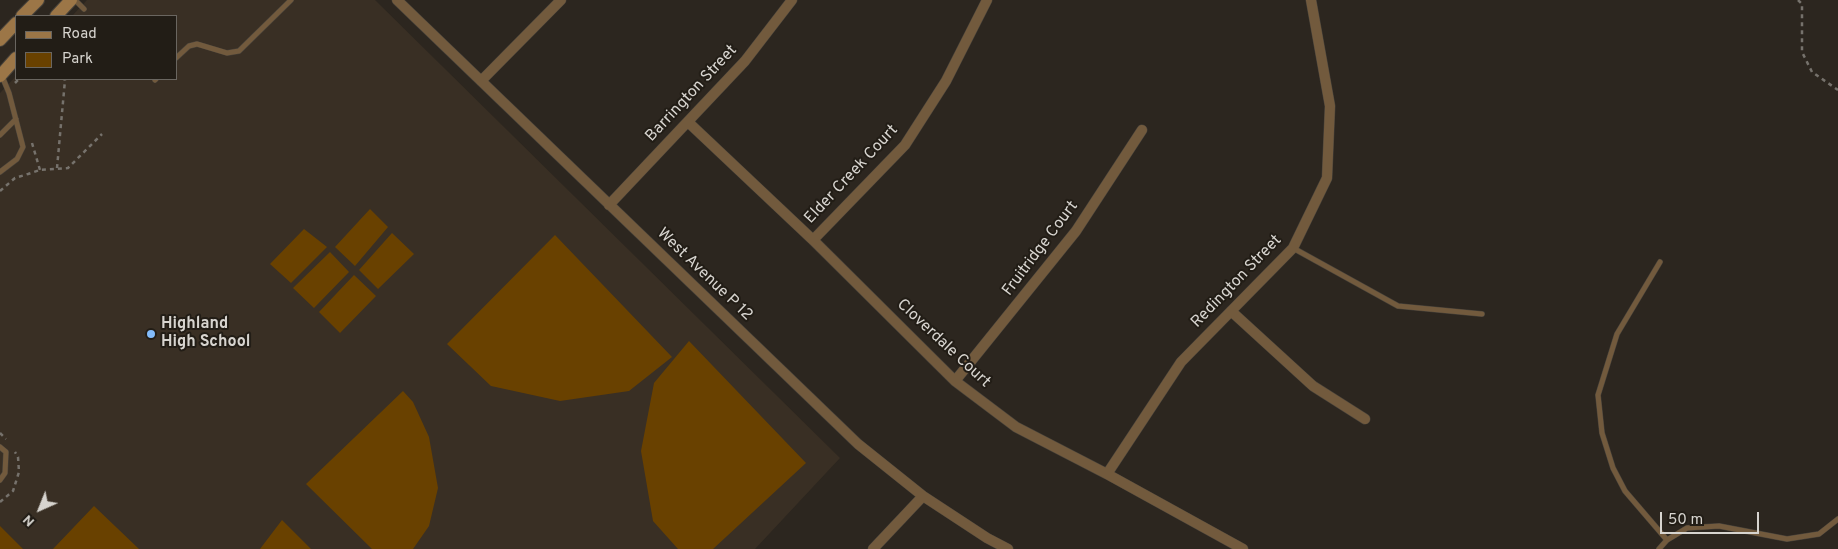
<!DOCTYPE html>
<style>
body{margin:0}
#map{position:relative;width:1838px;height:549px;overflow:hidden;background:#2c261f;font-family:Overpass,sans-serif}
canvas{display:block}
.legend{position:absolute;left:15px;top:15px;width:162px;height:65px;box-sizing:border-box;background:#221d16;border:1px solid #6a6660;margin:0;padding:6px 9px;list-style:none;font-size:15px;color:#d7d4cf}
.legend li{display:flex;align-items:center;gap:10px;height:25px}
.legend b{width:25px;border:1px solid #6a6660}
.north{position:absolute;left:15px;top:484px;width:50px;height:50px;-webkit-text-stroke:4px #221d16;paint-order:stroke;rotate:224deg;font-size:14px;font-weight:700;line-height:20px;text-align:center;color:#d7d4cf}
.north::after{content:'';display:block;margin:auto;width:18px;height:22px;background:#d7d4cf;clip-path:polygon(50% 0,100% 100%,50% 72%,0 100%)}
.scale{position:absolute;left:1660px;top:512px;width:99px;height:22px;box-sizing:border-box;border:2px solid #d7d4cf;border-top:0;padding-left:6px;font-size:15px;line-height:18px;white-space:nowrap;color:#d7d4cf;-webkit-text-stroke:4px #221d16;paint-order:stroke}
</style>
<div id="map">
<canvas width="1838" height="549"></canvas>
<ul class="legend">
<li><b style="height:6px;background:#9c7647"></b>Road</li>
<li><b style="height:14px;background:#694100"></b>Park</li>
</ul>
<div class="north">N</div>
<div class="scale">50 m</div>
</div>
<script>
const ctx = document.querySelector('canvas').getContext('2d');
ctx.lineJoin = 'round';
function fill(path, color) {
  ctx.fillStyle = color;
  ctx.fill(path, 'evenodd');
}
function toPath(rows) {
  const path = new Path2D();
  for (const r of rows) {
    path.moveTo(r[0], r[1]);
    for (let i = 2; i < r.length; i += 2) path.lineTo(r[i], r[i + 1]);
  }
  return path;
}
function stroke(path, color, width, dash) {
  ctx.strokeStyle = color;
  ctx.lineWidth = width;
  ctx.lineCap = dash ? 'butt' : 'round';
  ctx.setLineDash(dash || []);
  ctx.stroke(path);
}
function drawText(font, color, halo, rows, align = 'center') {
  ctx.font = font + ' Overpass,sans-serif';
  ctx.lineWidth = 4;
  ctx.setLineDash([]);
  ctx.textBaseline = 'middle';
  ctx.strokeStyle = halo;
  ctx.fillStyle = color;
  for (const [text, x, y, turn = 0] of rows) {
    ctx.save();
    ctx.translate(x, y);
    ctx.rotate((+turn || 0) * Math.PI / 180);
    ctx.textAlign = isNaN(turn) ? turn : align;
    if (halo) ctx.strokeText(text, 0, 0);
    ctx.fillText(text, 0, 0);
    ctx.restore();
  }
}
fill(toPath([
 [87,0,375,0,840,458,755,549,0,549,0,93,16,76,16,79,176,79,176,16,72,16]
]), '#392f24');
fill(toPath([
 [370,209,388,227,355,266,335,247],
 [304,229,327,247,291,283,270,264],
 [392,233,414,254,378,289,359,270],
 [555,235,672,357,629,391,560,401,491,386,447,344],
 [330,252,349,272,314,308,293,288],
 [354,275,376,296,340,333,319,312],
 [689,341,806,463,713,549,678,549,653,521,641,451,654,383],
 [403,391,413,402,429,437,438,488,429,526,413,549,372,549,306,484],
 [94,506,139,549,53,549],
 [282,520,311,549,260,549],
 [0,526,23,549,0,549]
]), '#694100');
const service = toPath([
 [75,0,84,9],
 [176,58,189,46,197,44,227,53,239,51,291,0],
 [155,80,156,79],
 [0,135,16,119],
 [0,172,17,159,23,147,9,93,2,76],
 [1293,248,1398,306,1482,314],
 [1660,262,1617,334,1598,395,1602,433,1613,468,1625,491,1667,540],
 [0,447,6,452,5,473,0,480],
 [1659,549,1667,540,1687,528,1719,526,1787,539,1819,534,1838,519]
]);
const minor = toPath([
 [397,0,858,444,923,496,987,538,1008,549],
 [481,81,561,0],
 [688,122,813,240,955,381,1016,427,1107,474,1243,549],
 [609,205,745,61,792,0],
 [813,240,905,145,946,81,987,0],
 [1231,311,1313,386,1365,419],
 [955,381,1076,231,1142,130],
 [1107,474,1181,362,1293,248,1327,178,1330,106,1311,0],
 [873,549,923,496]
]);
const secondary = toPath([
 [22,16,38,0],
 [56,16,71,0],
 [0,40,16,23],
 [0,76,16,58]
]);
stroke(service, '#47423b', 6);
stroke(minor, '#47423b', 11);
stroke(secondary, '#47423b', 14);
stroke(toPath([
 [1798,0,1802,4,1802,52,1812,72,1838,90],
 [15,83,19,79],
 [32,143,40,170],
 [57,168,65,80,64,79],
 [0,191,15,178,28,174,40,170,68,168,102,134],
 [0,433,6,439],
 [0,502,13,491,19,472,18,457,15,452]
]), '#76726c', 2.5, [4, 4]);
stroke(service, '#725a3d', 5);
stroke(minor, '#725a3d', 10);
stroke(secondary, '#9c7647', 12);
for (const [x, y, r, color] of [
 [151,334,5,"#83bcfb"]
]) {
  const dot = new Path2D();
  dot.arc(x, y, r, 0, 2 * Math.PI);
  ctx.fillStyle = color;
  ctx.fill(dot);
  stroke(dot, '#221d16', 2);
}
drawText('16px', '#d7d4cf', '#221d16', [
 ["Barrington Street",692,94,-47],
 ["Elder Creek Court",852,175,-47],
 ["Fruitridge Court",1041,249,-53],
 ["West Avenue P 12",704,275,44],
 ["Redington Street",1237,282,-46],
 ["Cloverdale Court",943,344,43]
]);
drawText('bold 16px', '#d7d4cf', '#221d16', [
 ["Highland",161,325],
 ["High School",161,343]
], 'left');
</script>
